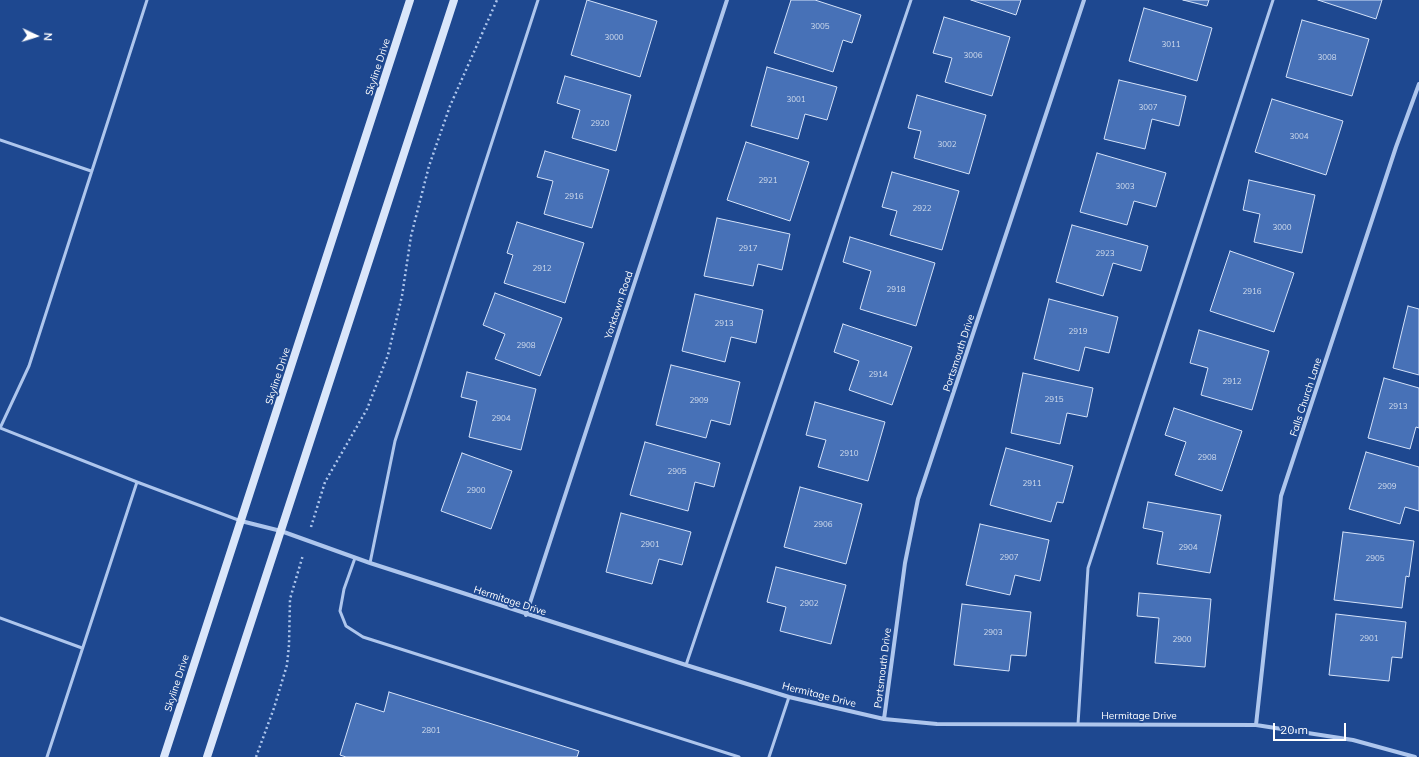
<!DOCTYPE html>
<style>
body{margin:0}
#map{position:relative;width:1419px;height:757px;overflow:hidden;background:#1e4890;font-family:Mulish,sans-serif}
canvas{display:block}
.north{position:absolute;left:16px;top:16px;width:40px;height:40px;-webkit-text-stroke:3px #1e4890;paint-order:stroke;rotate:94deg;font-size:11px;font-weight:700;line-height:16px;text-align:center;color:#fff}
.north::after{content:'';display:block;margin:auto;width:14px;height:18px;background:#fff;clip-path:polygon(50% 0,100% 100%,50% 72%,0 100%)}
.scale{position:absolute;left:1273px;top:723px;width:73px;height:18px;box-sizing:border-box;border:2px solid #fff;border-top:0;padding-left:5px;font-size:12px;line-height:14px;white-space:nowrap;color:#fff;-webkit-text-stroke:3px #1e4890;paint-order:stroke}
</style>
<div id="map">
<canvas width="1419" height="757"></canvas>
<div class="north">N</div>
<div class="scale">20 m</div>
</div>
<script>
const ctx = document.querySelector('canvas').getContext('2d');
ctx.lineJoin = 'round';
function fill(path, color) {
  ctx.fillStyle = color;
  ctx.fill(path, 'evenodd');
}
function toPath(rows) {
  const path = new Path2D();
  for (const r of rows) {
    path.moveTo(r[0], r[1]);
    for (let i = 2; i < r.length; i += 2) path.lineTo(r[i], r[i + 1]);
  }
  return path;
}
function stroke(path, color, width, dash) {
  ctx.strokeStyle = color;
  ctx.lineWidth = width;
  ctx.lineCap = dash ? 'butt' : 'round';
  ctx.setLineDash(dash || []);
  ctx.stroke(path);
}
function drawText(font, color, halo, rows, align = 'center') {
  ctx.font = font + ' Mulish,sans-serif';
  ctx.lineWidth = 3.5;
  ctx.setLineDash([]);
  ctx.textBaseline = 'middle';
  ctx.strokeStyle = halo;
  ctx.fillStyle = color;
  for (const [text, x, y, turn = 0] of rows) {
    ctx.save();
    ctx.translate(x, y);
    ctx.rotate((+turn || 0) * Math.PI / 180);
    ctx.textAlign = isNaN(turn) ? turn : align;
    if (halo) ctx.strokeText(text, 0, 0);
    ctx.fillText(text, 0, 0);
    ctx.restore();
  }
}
const building = toPath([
 [587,0,657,21,640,77,571,55,587,0],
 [791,0,815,0,861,15,852,43,843,40,833,72,774,53,791,0],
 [971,0,1021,0,1016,15,971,0],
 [1183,0,1209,0,1207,6,1183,0],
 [1318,0,1382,0,1376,19,1318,0],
 [1144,8,1212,28,1197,81,1129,61,1144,8],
 [944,17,1010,37,992,96,945,82,952,58,933,53,944,17],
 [1302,20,1369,39,1352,96,1286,77,1302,20],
 [767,67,837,87,827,120,805,114,798,139,751,126,767,67],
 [565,76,631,95,616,151,572,138,580,110,557,103,565,76],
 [1119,80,1186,96,1179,126,1152,119,1145,149,1104,139,1119,80],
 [917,95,986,115,969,174,914,158,921,131,908,128,917,95],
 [1272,99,1343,121,1326,175,1255,152,1272,99],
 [746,142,809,162,790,221,727,200,746,142],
 [545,151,609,170,592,228,544,214,553,181,537,177,545,151],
 [1097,153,1166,173,1156,207,1134,201,1127,225,1080,212,1097,153],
 [892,172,959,191,942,250,890,235,897,211,882,207,892,172],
 [1249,180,1315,195,1302,253,1254,242,1260,214,1243,210,1249,180],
 [717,218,790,234,782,270,758,264,753,286,704,276,717,218],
 [517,222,584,243,565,303,504,283,513,255,507,253,517,222],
 [1072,225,1148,246,1141,271,1113,263,1103,296,1056,282,1072,225],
 [850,237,935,263,916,326,860,309,871,271,843,262,850,237],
 [1230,251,1294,273,1274,332,1210,311,1230,251],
 [495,293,562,318,540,376,495,359,505,334,483,325,495,293],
 [695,294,763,310,756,343,731,337,725,362,682,351,695,294],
 [1049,299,1118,317,1109,353,1085,347,1079,371,1034,359,1049,299],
 [1408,306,1419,309,1419,375,1393,368,1408,306],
 [843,324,912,347,892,405,849,390,859,361,834,352,843,324],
 [1199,330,1269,351,1252,410,1201,395,1208,368,1190,363,1199,330],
 [671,365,740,382,730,425,711,420,706,438,656,425,671,365],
 [467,372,536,389,521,450,469,437,477,401,461,397,467,372],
 [1023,373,1093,388,1087,417,1067,413,1060,444,1011,433,1023,373],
 [1384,378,1419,388,1419,428,1416,427,1410,449,1368,438,1384,378],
 [815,402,885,422,868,481,818,467,826,440,806,435,815,402],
 [1174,408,1242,431,1222,491,1175,475,1186,442,1165,435,1174,408],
 [645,442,720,463,714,487,695,482,688,511,630,495,645,442],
 [1006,448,1073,466,1063,503,1057,502,1051,522,990,505,1006,448],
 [1366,452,1419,467,1419,511,1405,507,1400,524,1349,509,1366,452],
 [462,453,512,471,491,529,441,511,462,453],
 [800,487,862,504,846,564,784,547,800,487],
 [1148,502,1221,515,1210,573,1157,564,1163,532,1143,528,1148,502],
 [621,513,691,532,682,565,659,559,652,584,606,572,621,513],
 [980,524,1049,540,1040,581,1015,575,1010,595,966,585,980,524],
 [1343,532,1414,541,1409,577,1406,576,1402,608,1334,600,1343,532],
 [776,567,846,585,831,644,780,631,786,607,767,602,776,567],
 [1139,593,1211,599,1205,667,1155,663,1159,618,1137,616,1139,593],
 [962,604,1031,612,1026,656,1011,655,1009,671,954,665,962,604],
 [1336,614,1406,622,1402,658,1392,657,1389,681,1329,675,1336,614],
 [389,692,579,751,577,757,346,757,340,755,356,703,384,712,389,692]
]);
fill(building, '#4771b7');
stroke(building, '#d4e2f9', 1);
stroke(toPath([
 [311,527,325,482,367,409,388,355,402,296,411,236,429,166,450,106,497,0],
 [256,757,274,708,287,665,289,645,290,599,303,555]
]), '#aec6ed', 2.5, [2, 3]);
stroke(toPath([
 [0,140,91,171],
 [0,428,29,366,147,0],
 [0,428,137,482,241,521],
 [355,558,344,589,340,611,346,626,363,637,739,757],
 [370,563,395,441,538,0],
 [0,618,82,648],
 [686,665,911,0],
 [1078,724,1088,568,1273,0],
 [47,757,137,482],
 [769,757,789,697]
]), '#aec6ed', 3);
stroke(toPath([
 [241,521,281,531,370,563,686,665,789,697,884,719,937,724,1256,725,1353,740,1415,757],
 [526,615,727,0],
 [884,719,905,563,918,499,1084,0],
 [1256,725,1281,496,1396,147,1419,84]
]), '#aec6ed', 4);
stroke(toPath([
 [164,757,410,0],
 [207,757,454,0]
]), '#dae6fa', 8);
drawText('8px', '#d1dced', null, [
 ["3005",820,27],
 ["3000",614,38],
 ["3011",1171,45],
 ["3006",973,56],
 ["3008",1327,58],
 ["3001",796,100],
 ["3007",1148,108],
 ["2920",600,124],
 ["3004",1299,137],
 ["3002",947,145],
 ["2921",768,181],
 ["3003",1125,187],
 ["2916",574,197],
 ["2922",922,209],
 ["3000",1282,228],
 ["2917",748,249],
 ["2923",1105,254],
 ["2912",542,269],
 ["2918",896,290],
 ["2916",1252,292],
 ["2913",724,324],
 ["2919",1078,332],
 ["2908",526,346],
 ["2914",878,375],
 ["2912",1232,382],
 ["2915",1054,400],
 ["2909",699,401],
 ["2913",1398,407],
 ["2904",501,419],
 ["2910",849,454],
 ["2908",1207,458],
 ["2905",677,472],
 ["2911",1032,484],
 ["2909",1387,487],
 ["2900",476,491],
 ["2906",823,525],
 ["2901",650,545],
 ["2904",1188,548],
 ["2907",1009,558],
 ["2905",1375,559],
 ["2902",809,604],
 ["2903",993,633],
 ["2901",1369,639],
 ["2900",1182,640],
 ["2801",431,731]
]);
drawText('10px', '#fff', '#1e4890', [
 ["Skyline Drive",378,67,-72],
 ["Yorktown Road",619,305,-72],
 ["Portsmouth Drive",959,353,-72],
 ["Skyline Drive",278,376,-72],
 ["Falls Church Lane",1306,397,-72],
 ["Hermitage Drive",510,601,18],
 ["Portsmouth Drive",883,668,-83],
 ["Skyline Drive",177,683,-72],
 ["Hermitage Drive",819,695,14],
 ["Hermitage Drive",1139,716]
]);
</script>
